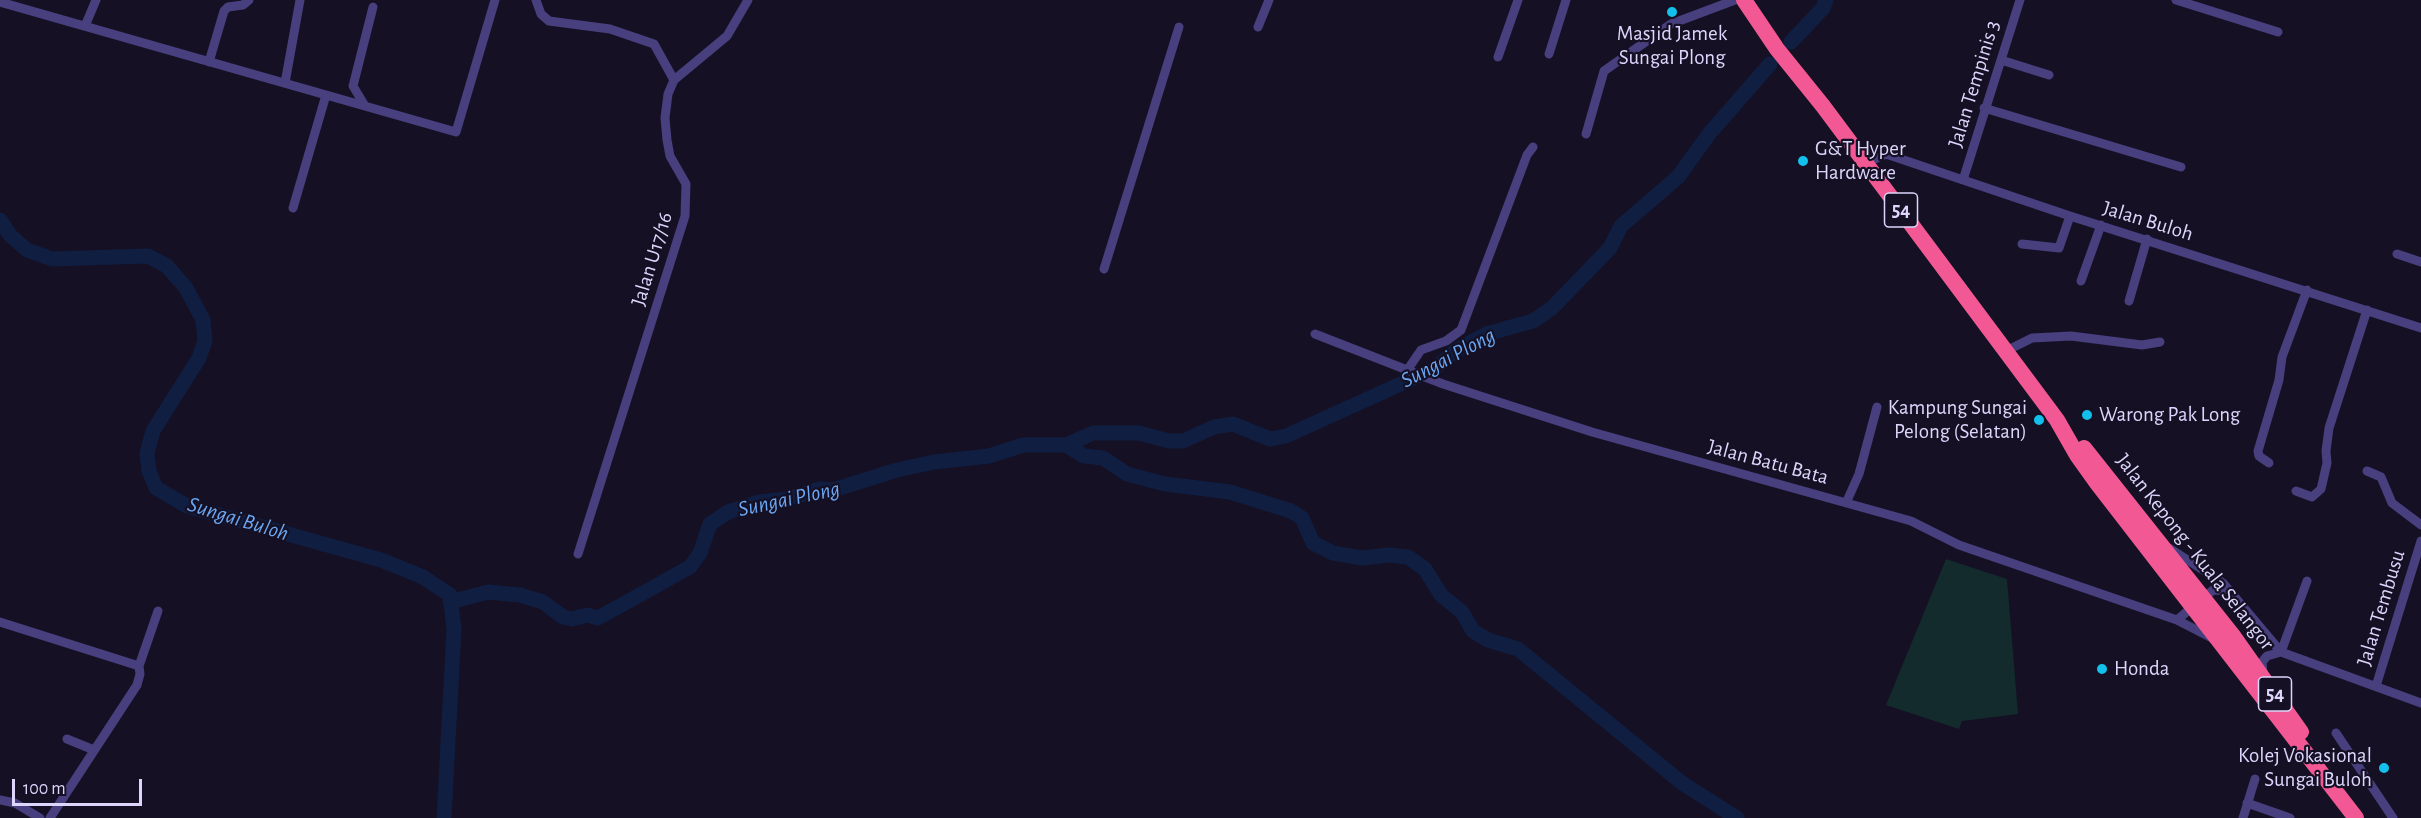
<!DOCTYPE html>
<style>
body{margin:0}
#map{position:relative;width:2421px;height:818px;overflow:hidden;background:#151023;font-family:"Alegreya Sans",sans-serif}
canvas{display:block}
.scale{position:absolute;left:12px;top:779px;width:130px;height:27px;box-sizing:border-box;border:3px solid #ddd5fc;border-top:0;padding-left:8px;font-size:18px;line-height:21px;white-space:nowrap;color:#ddd5fc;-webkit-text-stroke:4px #151023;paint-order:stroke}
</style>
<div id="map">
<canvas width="2421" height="818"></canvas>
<div class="scale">100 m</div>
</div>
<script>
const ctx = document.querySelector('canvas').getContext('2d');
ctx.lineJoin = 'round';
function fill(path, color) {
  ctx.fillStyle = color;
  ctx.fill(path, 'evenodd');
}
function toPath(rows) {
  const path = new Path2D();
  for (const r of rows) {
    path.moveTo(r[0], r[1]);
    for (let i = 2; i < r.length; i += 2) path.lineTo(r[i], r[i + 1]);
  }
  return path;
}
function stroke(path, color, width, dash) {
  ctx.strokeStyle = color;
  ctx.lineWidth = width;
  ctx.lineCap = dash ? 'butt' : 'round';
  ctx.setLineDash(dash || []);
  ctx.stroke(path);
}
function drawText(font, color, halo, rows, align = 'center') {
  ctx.font = font + ' "Alegreya Sans",sans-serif';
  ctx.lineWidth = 4.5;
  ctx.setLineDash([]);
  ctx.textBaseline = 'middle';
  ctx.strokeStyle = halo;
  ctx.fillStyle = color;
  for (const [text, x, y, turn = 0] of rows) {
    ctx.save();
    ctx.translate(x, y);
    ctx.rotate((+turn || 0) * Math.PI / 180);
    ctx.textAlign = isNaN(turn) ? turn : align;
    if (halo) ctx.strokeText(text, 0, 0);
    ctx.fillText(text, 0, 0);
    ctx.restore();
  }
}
fill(toPath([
 [1946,559,2007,579,2018,714,1962,721,1959,729,1886,705]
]), '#132b2c');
stroke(toPath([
 [1791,42,1823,8,1826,0],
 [0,220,10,235,27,250,52,259,148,256,167,266,186,288,203,320,205,341,199,358,153,431,147,453,149,471,156,488,187,506,381,560,423,577,450,595,454,629,444,818],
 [1066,445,1084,456,1103,458,1127,474,1165,484,1230,492,1291,511,1302,518,1313,543,1333,553,1362,558,1388,555,1408,557,1425,569,1441,595,1462,612,1473,631,1488,640,1518,649,1682,783,1737,818],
 [450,602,488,592,520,595,543,602,563,617,572,619,587,615,598,618,690,567,700,553,710,524,728,512,759,502,787,499,820,489,833,490,897,470,934,462,989,456,1023,445,1066,445,1093,433,1139,433,1169,441,1183,441,1214,427,1233,424,1270,439,1286,436,1436,368,1455,351,1486,334,1533,321,1552,308,1610,248,1621,226,1678,177,1709,134,1770,64]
]), '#101e42', 15);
stroke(toPath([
 [536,0,541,14,549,21,610,29,654,44,674,80],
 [2176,0,2278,32],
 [0,2,456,132,495,0],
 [85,26,96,0],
 [1258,27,1269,0],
 [1549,54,1566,0],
 [1498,57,1518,0],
 [2001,60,2049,75],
 [209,62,224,11,228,7,243,5,249,0],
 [285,83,300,0],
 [365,106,353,86,373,7],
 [1984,108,2181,167],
 [1586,134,1604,71,1671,24,1735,0],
 [1866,163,1886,154,2070,216,2421,328],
 [1963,180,2020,0],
 [293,208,326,95],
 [2022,244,2059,248,2070,216],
 [2397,254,2421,262],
 [1104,269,1179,27],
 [2081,281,2101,225],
 [2129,301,2147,239],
 [1315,334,1443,384,1592,432,1911,521,1959,545,2177,620,2212,638],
 [2006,351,2032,338,2071,336,2142,345,2160,342],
 [1408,369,1421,350,1446,341,1461,330,1527,155,1533,147],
 [2269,463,2259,456,2258,451,2279,380,2282,357,2307,290],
 [2367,471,2381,477,2392,503,2421,525],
 [2296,491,2312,497,2321,489,2327,463,2326,451,2329,428,2367,310],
 [1846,503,1859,474,1877,407],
 [2169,548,2223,583,2281,652,2421,703],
 [578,554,685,216,686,184,670,156,667,140,665,118,668,94,674,80,727,36,748,0],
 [2177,620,2213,590,2228,591],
 [0,622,139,666],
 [2281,652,2307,581],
 [139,666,158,611],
 [2263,673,2262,662,2267,656,2281,652],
 [2376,686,2421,541],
 [2336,733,2393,818],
 [67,739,94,750],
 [0,800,15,803,40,818],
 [2247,803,2290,818],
 [50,818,137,685,140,674,139,666],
 [2243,818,2255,779]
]), '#473f7e', 9);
stroke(toPath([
 [1744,0,1777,49,1823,106,2057,420,2077,455,2097,483,2356,818],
 [2084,448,2234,637,2301,732]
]), '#f25994', 16);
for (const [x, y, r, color] of [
 [1672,12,6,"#12c0eb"],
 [1803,161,6,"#12c0eb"],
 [2087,415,6,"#12c0eb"],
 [2039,420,6,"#12c0eb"],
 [2102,669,6,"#12c0eb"],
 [2384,768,6,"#12c0eb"]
]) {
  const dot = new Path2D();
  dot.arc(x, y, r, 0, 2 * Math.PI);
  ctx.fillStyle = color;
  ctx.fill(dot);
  stroke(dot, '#151023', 2);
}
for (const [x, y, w] of [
 [1901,210,33],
 [2275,694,33]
]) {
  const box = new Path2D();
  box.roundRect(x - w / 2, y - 17, w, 34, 4.5);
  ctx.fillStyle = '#151023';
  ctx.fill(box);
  stroke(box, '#ddd5fc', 1.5);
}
drawText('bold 20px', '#ddd5fc', null, [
 ["54",1901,210],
 ["54",2275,694]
]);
drawText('21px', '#ddd5fc', '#151023', [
 ["Masjid Jamek",1672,34,"center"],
 ["Sungai Plong",1672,58,"center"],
 ["G&T Hyper",1815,149],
 ["Hardware",1815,173],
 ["Kampung Sungai",2027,408,"right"],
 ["Pelong (Selatan)",2027,432,"right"],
 ["Warong Pak Long",2099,415],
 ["Honda",2114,669],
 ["Kolej Vokasional",2372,756,"right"],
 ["Sungai Buloh",2372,780,"right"]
], 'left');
drawText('21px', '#ddd5fc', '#151023', [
 ["Jalan Tempinis 3",1974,84,-73],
 ["Jalan Buloh",2148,221,17],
 ["Jalan U17/16",652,259,-73],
 ["Jalan Batu Bata",1768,462,15],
 ["Jalan Kepong - Kuala Selangor",2195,552,52],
 ["Jalan Tembusu",2381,608,-73]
]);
drawText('italic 22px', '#6ba7f4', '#151023', [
 ["Sungai Plong",1448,358,-28],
 ["Sungai Plong",789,499,-12],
 ["Sungai Buloh",238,519,17]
]);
</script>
